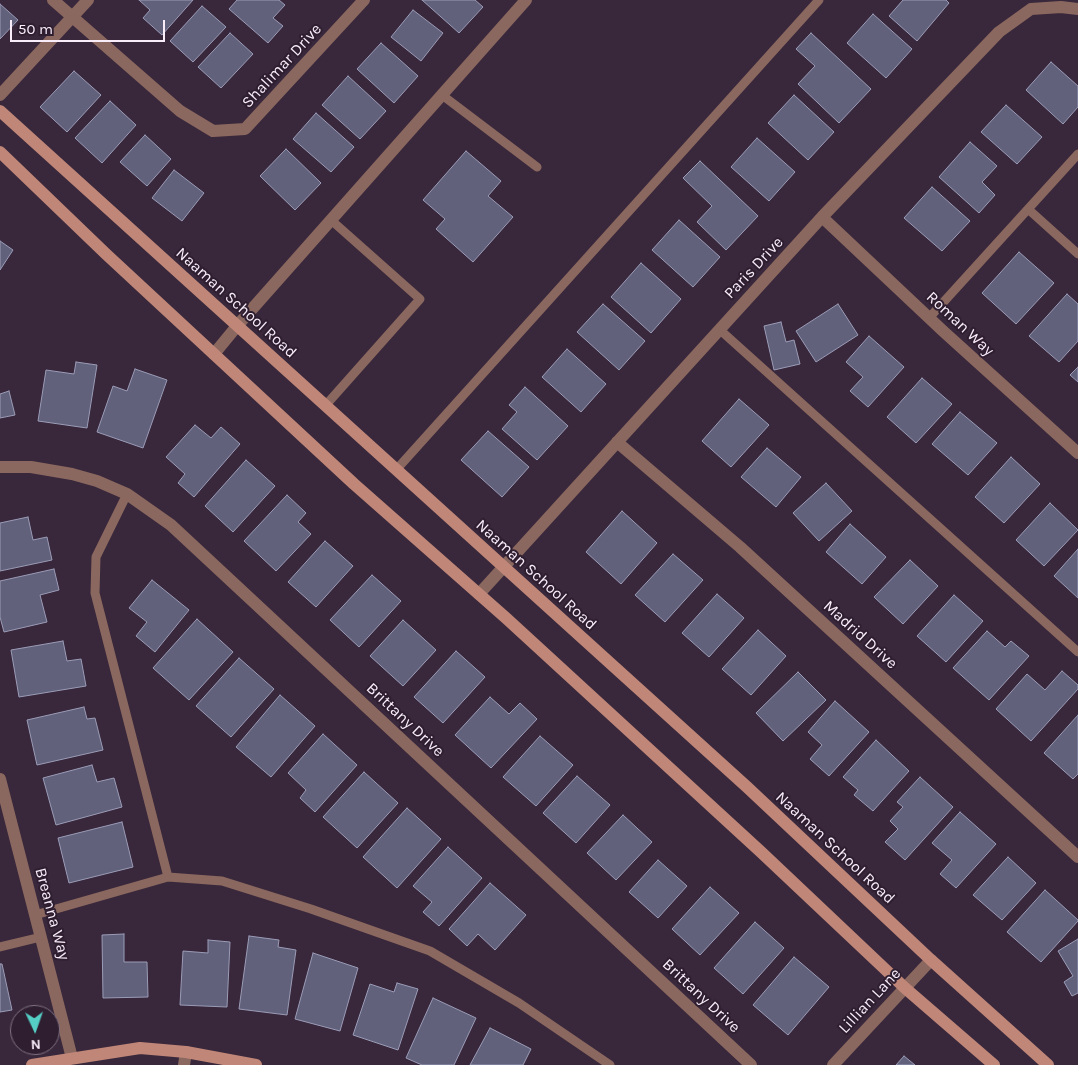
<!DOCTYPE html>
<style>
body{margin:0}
#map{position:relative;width:1078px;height:1065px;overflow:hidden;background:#39283b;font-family:Karla,sans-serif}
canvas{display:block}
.north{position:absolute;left:10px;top:1005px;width:50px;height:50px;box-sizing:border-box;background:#2e1e30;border:1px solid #7f7181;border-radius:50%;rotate:177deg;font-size:14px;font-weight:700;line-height:20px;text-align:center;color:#f9edfa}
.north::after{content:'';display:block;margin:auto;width:18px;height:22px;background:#55cec5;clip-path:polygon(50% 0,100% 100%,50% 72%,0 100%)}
.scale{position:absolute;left:10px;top:20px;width:155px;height:22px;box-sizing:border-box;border:2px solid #f9edfa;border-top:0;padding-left:6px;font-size:15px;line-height:18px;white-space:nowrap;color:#f9edfa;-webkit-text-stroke:4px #2e1e30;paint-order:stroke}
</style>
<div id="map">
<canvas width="1078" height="1065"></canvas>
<div class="north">N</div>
<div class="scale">50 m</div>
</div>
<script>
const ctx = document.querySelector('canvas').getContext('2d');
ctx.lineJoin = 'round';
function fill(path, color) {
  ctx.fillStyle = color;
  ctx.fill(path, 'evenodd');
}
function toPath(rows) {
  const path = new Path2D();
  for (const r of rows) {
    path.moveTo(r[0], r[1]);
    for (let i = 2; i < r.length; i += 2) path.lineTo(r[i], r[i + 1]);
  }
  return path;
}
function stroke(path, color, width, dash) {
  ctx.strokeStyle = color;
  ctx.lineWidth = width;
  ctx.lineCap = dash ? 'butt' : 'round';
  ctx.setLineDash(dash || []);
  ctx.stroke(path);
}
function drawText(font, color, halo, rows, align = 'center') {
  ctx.font = font + ' Karla,sans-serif';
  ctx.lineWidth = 4;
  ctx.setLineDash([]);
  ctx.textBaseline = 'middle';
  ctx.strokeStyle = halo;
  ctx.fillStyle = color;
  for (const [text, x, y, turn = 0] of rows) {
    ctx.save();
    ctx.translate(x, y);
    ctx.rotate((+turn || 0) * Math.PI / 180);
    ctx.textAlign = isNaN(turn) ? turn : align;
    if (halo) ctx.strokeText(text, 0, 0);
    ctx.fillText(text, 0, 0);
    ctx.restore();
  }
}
const building = toPath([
 [139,0,193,0,162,35,143,18,150,10,139,0],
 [237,0,279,0,285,5,273,18,283,26,268,43,229,9,237,0],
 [422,0,475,0,483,7,459,33,422,0],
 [903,0,946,0,949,3,917,41,889,16,903,0],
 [0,4,18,20,0,39,0,4],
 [202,6,226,27,193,62,170,41,202,6],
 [413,10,443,33,421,61,391,37,413,10],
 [873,14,912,49,886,78,847,43,873,14],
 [230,33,253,54,221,88,198,67,230,33],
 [811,33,871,89,839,123,798,84,815,66,796,49,811,33],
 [381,43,418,76,394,103,357,69,381,43],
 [1051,62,1078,86,1078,107,1063,124,1026,90,1051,62],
 [74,71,101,95,67,132,40,107,74,71],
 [348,76,386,111,360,139,322,105,348,76],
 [794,95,834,132,808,160,768,123,794,95],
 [110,101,136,125,102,163,75,138,110,101],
 [1006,105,1042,137,1017,164,981,132,1006,105],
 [316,113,354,147,331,172,293,139,316,113],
 [145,135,171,159,147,186,120,162,145,135],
 [757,138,795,172,769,201,731,167,757,138],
 [970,142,997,166,982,182,995,195,979,213,939,177,970,142],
 [286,149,321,183,295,210,260,176,286,149],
 [466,151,501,181,488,196,513,217,473,262,436,229,445,219,423,200,466,151],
 [700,161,758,216,726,250,697,222,712,206,683,178,700,161],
 [174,170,204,193,182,221,152,198,174,170],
 [932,187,970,221,942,251,904,218,932,187],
 [679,220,720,257,693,287,652,250,679,220],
 [0,241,13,250,0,270,0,241],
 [1019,252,1054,283,1016,324,982,293,1019,252],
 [641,263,681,299,651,333,611,297,641,263],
 [1067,294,1078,304,1078,341,1059,362,1029,336,1067,294],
 [603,304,645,341,619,370,577,332,603,304],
 [838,304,858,335,816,362,796,331,838,304],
 [781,322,786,342,794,340,800,364,774,370,764,326,781,322],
 [869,336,904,367,868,407,850,391,863,377,846,362,869,336],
 [567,349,606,384,581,412,542,377,567,349],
 [76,362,97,365,87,428,38,421,46,370,74,374,76,362],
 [1078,367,1078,382,1070,375,1078,367],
 [135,369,167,380,143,448,97,432,113,386,127,391,135,369],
 [922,378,952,404,916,443,887,417,922,378],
 [525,387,568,426,537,460,502,429,517,412,509,405,525,387],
 [9,391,15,415,0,418,0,394,9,391],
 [739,399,769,425,731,467,702,441,739,399],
 [960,412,997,443,968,475,932,444,960,412],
 [195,425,211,438,221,427,240,444,194,497,178,483,185,474,166,457,195,425],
 [488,431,529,467,502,497,461,460,488,431],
 [767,448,801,477,776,507,741,477,767,448],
 [1011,457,1040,484,1004,523,975,497,1011,457],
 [246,460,275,486,233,532,205,506,246,460],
 [826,483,852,511,819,541,793,513,826,483],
 [287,495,306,513,298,522,311,534,276,571,244,541,287,495],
 [1050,503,1078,530,1044,566,1016,540,1050,503],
 [622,511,657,543,621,584,586,552,622,511],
 [28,517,33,540,47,537,52,560,0,571,0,523,28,517],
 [850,524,886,557,862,584,826,552,850,524],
 [325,541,353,566,316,607,288,582,325,541],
 [1078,549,1078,598,1054,576,1078,549],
 [673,554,703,580,665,622,635,595,673,554],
 [910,560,938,586,903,624,874,597,910,560],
 [54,569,59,590,40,595,47,622,4,632,0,617,0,581,54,569],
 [372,575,401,601,359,647,330,620,372,575],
 [152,580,189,610,155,652,136,636,147,622,129,608,152,580],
 [717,594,744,618,709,657,682,633,717,594],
 [954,595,983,621,946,662,917,636,954,595],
 [197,619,233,652,189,700,153,668,197,619],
 [403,620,436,650,403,686,370,656,403,620],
 [758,630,786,656,751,695,722,669,758,630],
 [987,631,1005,647,1011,641,1029,656,989,700,953,668,987,631],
 [63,641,67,661,81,659,86,686,19,697,11,650,63,641],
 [456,651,485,677,443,723,414,697,456,651],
 [239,658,274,689,231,737,196,706,239,658],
 [1062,671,1078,685,1078,689,1031,741,996,709,1027,674,1045,690,1062,671],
 [798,672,826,700,783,741,756,713,798,672],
 [280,695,315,726,271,777,236,747,280,695],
 [490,697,509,714,520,703,537,719,491,768,455,735,490,697],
 [835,701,869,732,829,776,810,759,822,745,808,732,835,701],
 [84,707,87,719,95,718,103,750,37,765,27,720,84,707],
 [1078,715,1078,774,1073,779,1044,753,1078,715],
 [323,734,357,765,315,812,300,798,306,790,288,773,323,734],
 [540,736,573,765,536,806,503,777,540,736],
 [876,740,909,771,873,811,854,795,858,790,843,777,876,740],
 [92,765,97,782,114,778,122,807,56,825,43,778,92,765],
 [364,772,398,803,357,848,323,817,364,772],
 [577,776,610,805,576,843,543,813,577,776],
 [920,777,953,807,905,860,885,842,898,829,890,821,903,807,897,802,920,777],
 [407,808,441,839,397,888,363,857,407,808],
 [960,812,996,844,956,888,940,874,952,860,932,843,960,812],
 [623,815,652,842,616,880,587,853,623,815],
 [122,822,133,867,69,883,58,838,122,822],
 [448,847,482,878,439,926,423,912,432,902,413,886,448,847],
 [1008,857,1036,883,1002,920,973,895,1008,857],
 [658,860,687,886,658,918,629,892,658,860],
 [490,883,526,915,495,950,478,934,467,946,449,929,490,883],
 [710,887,739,913,700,955,672,929,710,887],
 [1045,890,1078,920,1078,921,1041,962,1007,932,1045,890],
 [755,922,784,948,743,994,714,968,755,922],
 [124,934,124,962,147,962,148,997,103,998,102,935,124,934],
 [249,936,279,940,278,947,296,950,287,1015,239,1009,249,936],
 [1078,939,1078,993,1072,996,1064,982,1073,976,1058,951,1078,939],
 [208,940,230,942,227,1007,180,1005,183,951,208,953,208,940],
 [313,953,358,968,340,1031,295,1019,313,953],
 [794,957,829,987,788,1035,753,1005,794,957],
 [0,964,2,964,12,1010,0,1012,0,964],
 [397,983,418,989,398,1050,353,1035,370,984,394,992,397,983],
 [433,998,476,1018,454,1065,422,1065,406,1058,433,998],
 [490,1028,531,1049,523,1065,470,1065,490,1028],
 [904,1056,915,1065,896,1065,904,1056]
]);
fill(building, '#61617b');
stroke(building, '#9b9cb8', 1);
stroke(toPath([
 [442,95,537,167],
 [1028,209,1078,254],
 [929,318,1078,154],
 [719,329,1078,652],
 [325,406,420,299,331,220],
 [396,470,819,0],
 [127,494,96,557,95,593,168,877],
 [35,915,168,877,222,881,311,909,430,951,519,1003,610,1065],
 [0,947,41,937]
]), '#8b685f', 9);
stroke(toPath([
 [53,0,180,111,213,131,245,129,364,0],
 [0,95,88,0],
 [822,217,943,331,1078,453],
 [214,354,237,326,526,0],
 [617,442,740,547,1078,857],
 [0,467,31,467,72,474,97,481,127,494,171,525,751,1065],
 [479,594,822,217,999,32,1031,9,1061,7,1078,9],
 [0,779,72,1058],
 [184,1065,186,1052],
 [833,1065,931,960]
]), '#8b685f', 12);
stroke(toPath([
 [0,111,747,787,931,960,1048,1065],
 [0,152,106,254,354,484,506,618,761,852,905,988,994,1065],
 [32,1065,140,1048,186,1052,256,1065]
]), '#c08779', 12);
drawText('16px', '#f9edfa', '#2e1e30', [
 ["Shalimar Drive",282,66,-47],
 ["Paris Drive",754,268,-47],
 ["Naaman School Road",236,303,42],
 ["Roman Way",960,324,43],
 ["Naaman School Road",536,575,42],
 ["Madrid Drive",860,635,42],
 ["Brittany Drive",405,720,43],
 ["Naaman School Road",835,848,43],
 ["Breanna Way",52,914,75],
 ["Brittany Drive",701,996,43],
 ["Lillian Lane",870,1001,-47]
]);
</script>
